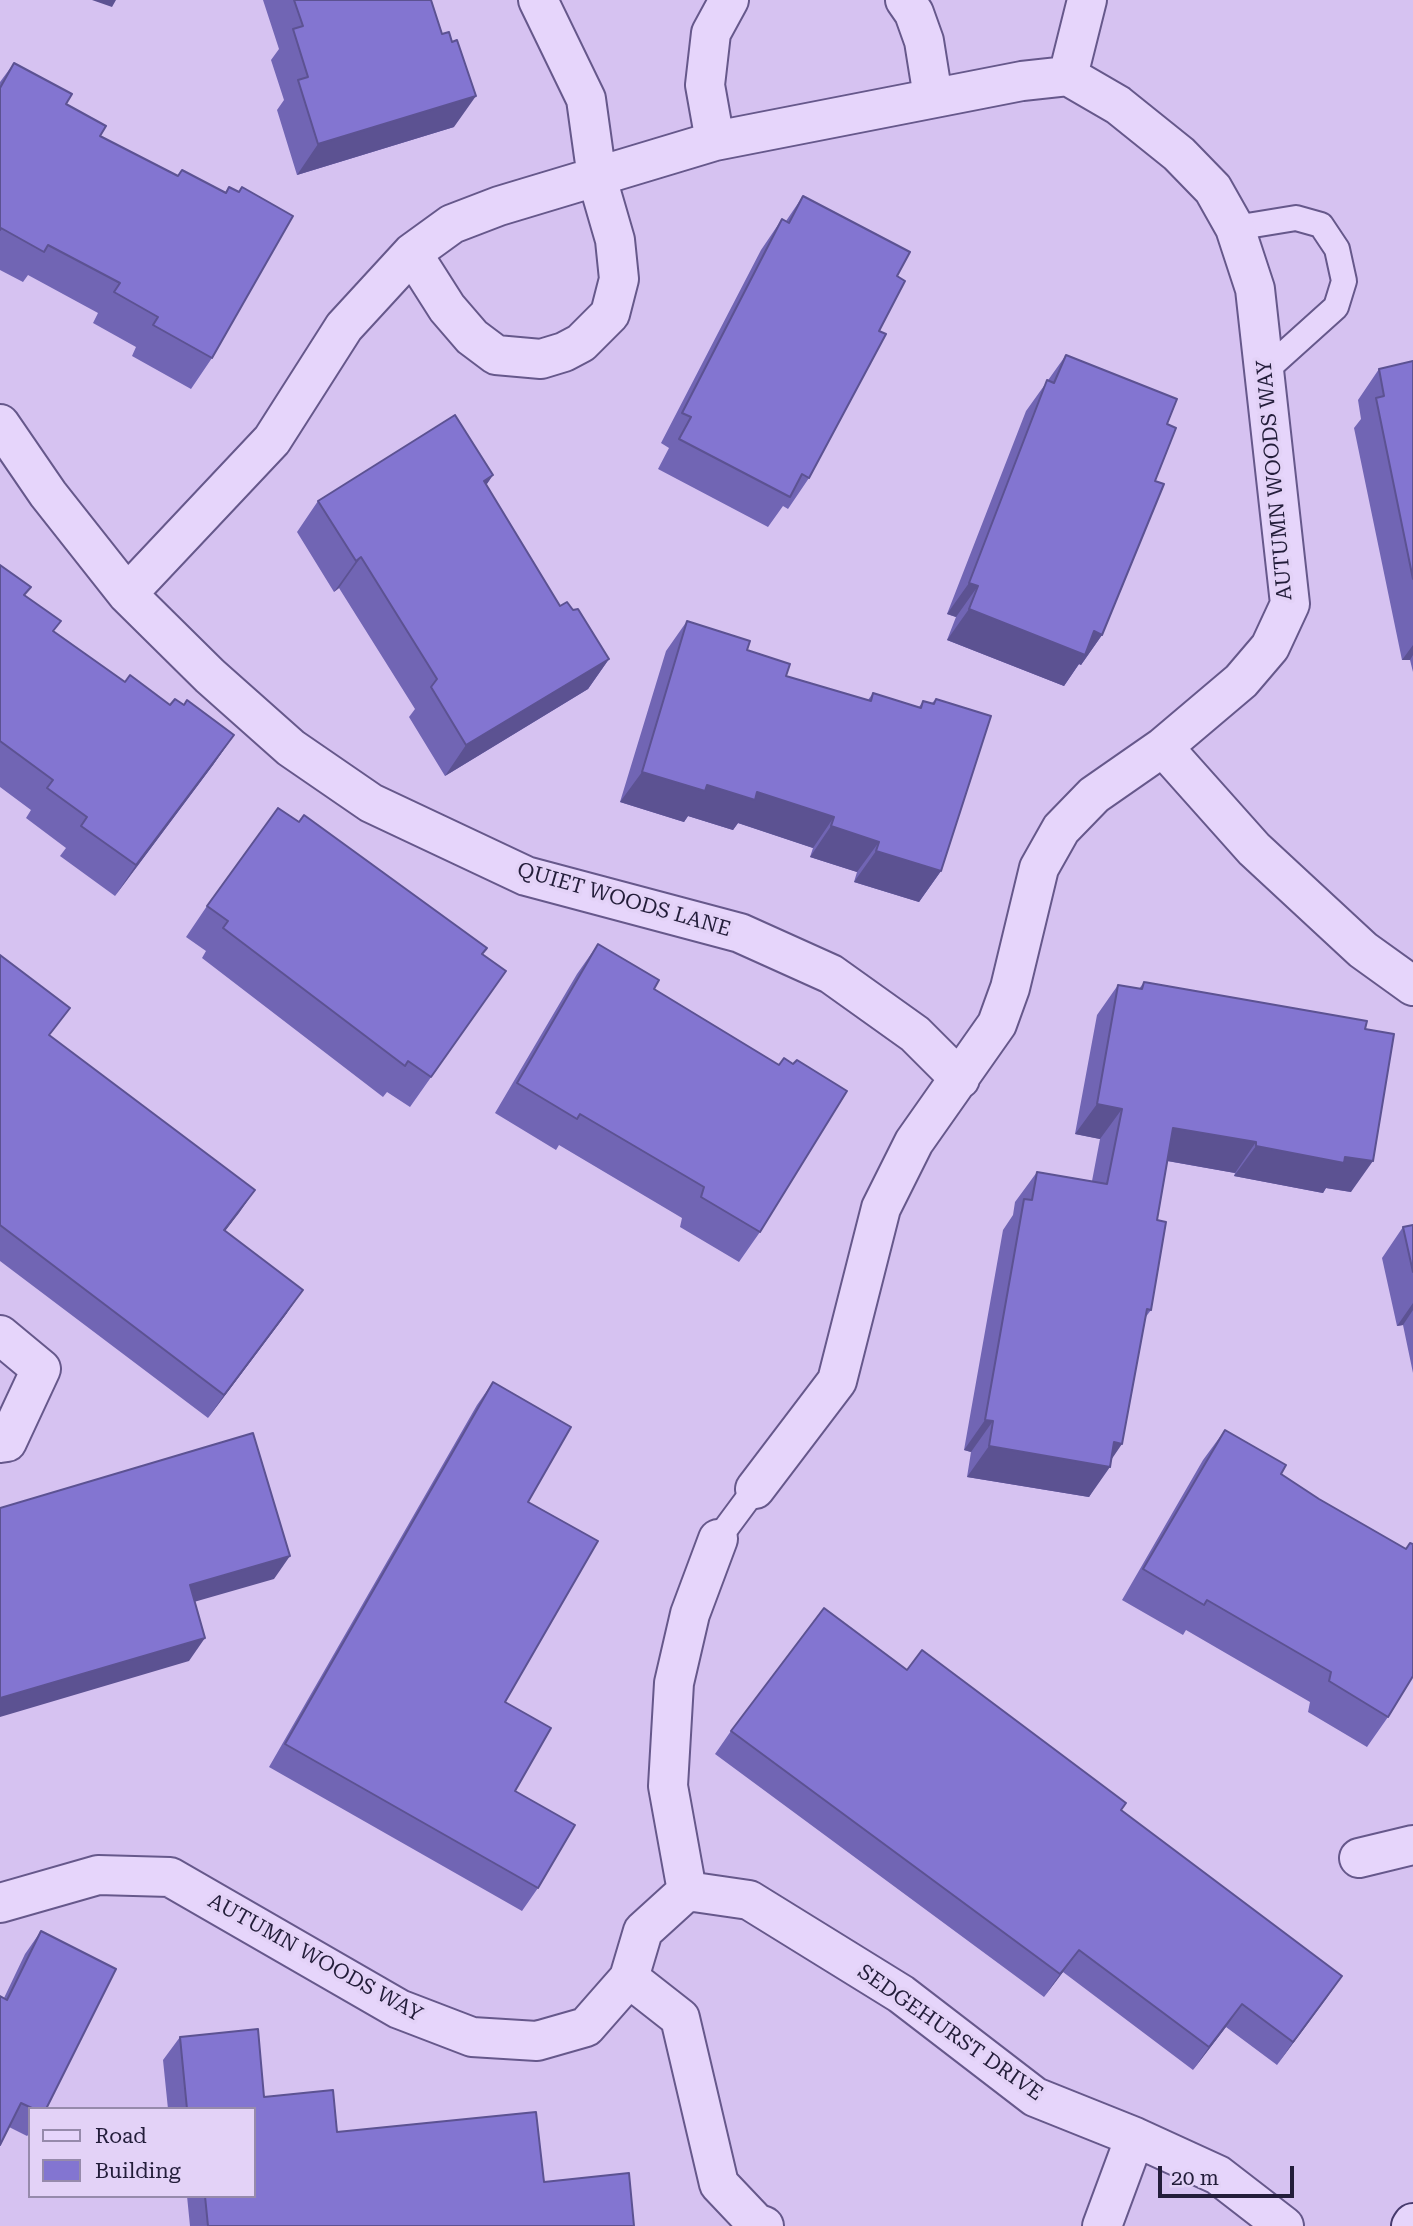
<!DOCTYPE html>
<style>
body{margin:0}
#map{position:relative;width:1413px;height:2226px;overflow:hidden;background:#d6c2f1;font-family:"Roboto Serif",serif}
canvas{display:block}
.legend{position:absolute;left:28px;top:2107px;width:228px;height:91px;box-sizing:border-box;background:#e3d2f7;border:2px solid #968aab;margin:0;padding:9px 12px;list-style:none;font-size:21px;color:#231d3a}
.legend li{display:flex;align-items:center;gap:14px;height:35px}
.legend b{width:35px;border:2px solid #968aab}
.scale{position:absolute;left:1158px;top:2166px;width:136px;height:32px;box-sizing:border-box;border:4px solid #231d3a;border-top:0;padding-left:9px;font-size:21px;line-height:24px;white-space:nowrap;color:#231d3a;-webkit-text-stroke:5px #e3d2f7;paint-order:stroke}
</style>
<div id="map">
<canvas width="1413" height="2226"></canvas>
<ul class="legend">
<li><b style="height:9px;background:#e6d5fb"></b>Road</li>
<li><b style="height:19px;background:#8375d1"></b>Building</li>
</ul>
<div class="scale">20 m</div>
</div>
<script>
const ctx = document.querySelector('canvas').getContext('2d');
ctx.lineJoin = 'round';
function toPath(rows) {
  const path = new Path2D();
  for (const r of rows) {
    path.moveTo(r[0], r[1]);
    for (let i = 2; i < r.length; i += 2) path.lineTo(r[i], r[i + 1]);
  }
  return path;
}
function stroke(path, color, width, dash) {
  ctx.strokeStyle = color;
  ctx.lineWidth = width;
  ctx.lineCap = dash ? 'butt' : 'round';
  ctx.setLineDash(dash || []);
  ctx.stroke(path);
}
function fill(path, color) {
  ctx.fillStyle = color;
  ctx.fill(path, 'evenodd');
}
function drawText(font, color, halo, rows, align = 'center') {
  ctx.font = font + ' "Roboto Serif",serif';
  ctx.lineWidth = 7;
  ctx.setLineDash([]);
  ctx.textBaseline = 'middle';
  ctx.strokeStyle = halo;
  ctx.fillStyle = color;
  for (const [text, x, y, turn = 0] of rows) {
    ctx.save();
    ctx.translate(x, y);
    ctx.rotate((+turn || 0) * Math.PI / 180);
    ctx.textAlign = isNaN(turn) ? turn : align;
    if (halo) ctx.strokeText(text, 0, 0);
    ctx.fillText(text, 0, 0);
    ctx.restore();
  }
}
const lane = toPath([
 [1235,228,1296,218,1321,225,1337,249,1344,281,1336,307,1266,370],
 [718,1539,755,1489]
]);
const street = toPath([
 [905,0,914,13,924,41,933,97],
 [1068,76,1087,0],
 [715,141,705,85,711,33,729,0],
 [412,253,447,308,472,337,496,355,541,359,564,352,581,343,610,314,619,279,615,240,597,178,586,99,538,0],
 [0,424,48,494,127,594,210,676,291,748,371,803,526,876,740,933,831,974,915,1034,960,1079],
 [127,594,272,440,344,327,412,253,452,224,499,206,715,141,1022,81,1068,76,1118,105,1179,154,1213,189,1235,228,1255,289,1290,604,1270,647,1241,681,1163,747,1094,795,1061,829,1039,868,1010,988,997,1024,914,1142,881,1208,837,1381,755,1489],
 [1163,747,1254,849,1363,950,1413,986],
 [0,1335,41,1369,7,1442,0,1443],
 [1359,1858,1413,1845],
 [687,1891,749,1900,901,1994,1035,2097,1135,2137,1218,2175,1284,2226],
 [0,1903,98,1875,170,1877,399,2009,472,2037,537,2041,586,2027,629,1978,643,1931,687,1891,668,1786,674,1683,690,1614,718,1539],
 [629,1978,680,2018,719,2184,756,2223,764,2226],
 [1102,2226,1135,2137]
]);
const secondary = toPath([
 [1411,2226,1413,2223]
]);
stroke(lane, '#66588b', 28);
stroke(street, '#66588b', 42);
stroke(secondary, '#473b6d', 42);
stroke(lane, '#e6d5fb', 24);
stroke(street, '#e6d5fb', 38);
stroke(secondary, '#e6d5fb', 38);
fill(toPath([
 [263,0,431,0,454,127,297,175,277,110,284,100,271,60,279,49],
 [14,63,66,104,100,136,178,176,182,170,225,193,229,187,212,358,191,389,132,356,136,347,93,323,98,313,28,275,23,282,0,270,0,82],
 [803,196,897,276,879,331,809,478,788,509,783,506,768,527,658,469,669,448,661,443,761,250,782,219,786,221],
 [1066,355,1167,424,1155,481,1102,635,1081,665,1079,664,1064,686,947,640,956,617,947,614,1026,411],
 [1413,361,1413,672,1410,660,1402,660,1354,428,1361,419,1358,400,1379,369],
 [493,475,486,485,560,606,573,610,609,659,588,689,445,776,409,717,415,709,339,588,334,592,297,532,318,501],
 [0,565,53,631,125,682,170,705,184,705,234,735,213,765,115,896,60,856,66,848,26,818,31,810,0,787],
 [687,621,747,650,786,676,868,700,873,693,919,707,923,701,932,703,936,699,941,871,919,902,854,882,857,872,810,857,813,848,738,823,733,830,688,816,684,822,620,802,666,651],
 [207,906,482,955,506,971,410,1107,387,1092,383,1097,202,958,206,951,186,937],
 [598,944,654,989,779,1065,760,1232,739,1262,680,1227,682,1218,559,1145,556,1150,495,1113,577,974],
 [0,955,50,1036,255,1190,225,1231,287,1313,208,1418,0,1261],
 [1144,982,1365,1029,1351,1192,1326,1188,1323,1193,1234,1176,1235,1173,1167,1161,1157,1220,1151,1310,1145,1318,1111,1459,1089,1497,967,1477,971,1452,964,1450,1003,1230,1013,1215,1015,1202,1037,1172,1092,1181,1100,1139,1075,1134,1097,1015,1118,985,1139,989],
 [1413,1225,1413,1373,1403,1325,1397,1326,1382,1258,1403,1227],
 [493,1382,528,1502,505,1702,515,1791,538,1888,522,1911,269,1767,477,1405],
 [1225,1430,1281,1474,1319,1499,1406,1549,1410,1543,1388,1717,1367,1747,1308,1712,1310,1702,1186,1630,1183,1635,1122,1600,1203,1460],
 [907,1670,1121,1811,1342,1976,1277,2065,1226,2027,1193,2070,1063,1972,1044,1997,715,1754,731,1731],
 [41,1931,46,2109,30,2109,30,2133,27,2136,9,2127,4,1998,25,1954],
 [180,2037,264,2097,337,2132,544,2182,634,2226,190,2226,187,2196,254,2196,254,2109,168,2109,163,2060]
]), '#7165b4');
fill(toPath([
 [92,0,116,0,112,7],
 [476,96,454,127,297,175,318,144],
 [493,475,472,506,484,481],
 [361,557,339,588,334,592,356,561],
 [969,583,978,586,956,617,947,614],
 [969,609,1094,631,1102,635,1081,665,1079,664,1064,686,947,640],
 [1413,645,1413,655,1410,660,1402,660],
 [609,659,588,689,445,776,466,745],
 [234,735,213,765,115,896,136,865],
 [642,772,707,785,757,792,834,817,813,848,738,823,733,830,688,816,684,822,620,802],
 [831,826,879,842,857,872,810,857],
 [876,851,941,871,919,902,854,882],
 [1097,1104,1122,1109,1100,1139,1075,1134],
 [1173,1128,1256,1142,1235,1173,1151,1158],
 [1256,1146,1345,1157,1373,1161,1351,1192,1326,1188,1323,1193,1234,1176],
 [255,1190,239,1213,208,1253,224,1230],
 [303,1290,287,1313,208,1418,224,1395],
 [1413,1303,1413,1310,1403,1325,1397,1326],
 [985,1420,993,1421,971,1452,964,1450],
 [1114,1442,1122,1444,1107,1466,1110,1467,1089,1497,967,1477,989,1446],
 [290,1556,274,1579,173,1608,190,1585],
 [205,1638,189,1661,0,1717,0,1698],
 [1079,1950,1063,1972,1044,1997,1060,1974],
 [1342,1976,1326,1999,1277,2065,1293,2042],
 [1242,2004,1226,2027,1193,2070,1209,2047]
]), '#5c5292');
const building = toPath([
 [294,0,431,0,442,34,449,32,452,42,457,40,476,96,318,144,298,80,308,77,293,29,303,26,294,0],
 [14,63,72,94,66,104,106,126,100,136,178,176,182,170,226,193,229,187,239,192,242,187,293,216,212,358,153,325,158,317,114,292,120,283,48,245,44,252,1,228,0,230,0,88,14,63],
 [803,196,910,252,897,276,905,281,879,331,886,334,809,478,802,474,790,497,679,439,691,417,682,413,782,219,789,223,803,196],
 [1066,355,1177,399,1167,424,1176,428,1155,481,1164,484,1102,635,1094,631,1085,655,969,609,978,586,969,583,1047,380,1054,383,1066,355],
 [1413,361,1413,579,1376,398,1384,396,1379,369,1413,361],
 [455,415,493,475,484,481,560,606,567,602,573,610,578,609,609,659,466,745,431,687,437,679,361,557,356,561,318,501,455,415],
 [0,565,31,587,24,595,61,621,53,631,125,682,130,675,170,705,175,699,184,705,187,700,234,735,136,865,81,826,87,817,47,788,53,780,0,741,0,565],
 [687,621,750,641,747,650,790,664,786,676,871,701,873,693,921,708,923,701,934,704,936,699,991,716,941,871,876,851,879,842,831,826,834,817,757,792,755,800,707,785,705,791,642,772,687,621],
 [278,808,299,822,304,815,487,948,482,954,506,971,431,1077,408,1061,405,1066,223,928,228,921,207,906,278,808],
 [598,944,659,980,654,989,779,1065,784,1058,793,1064,797,1060,847,1091,760,1232,701,1197,704,1187,580,1114,577,1119,517,1083,598,944],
 [0,955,70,1008,49,1035,255,1190,224,1230,303,1290,224,1395,0,1225,0,955],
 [1144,982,1367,1021,1365,1029,1394,1034,1373,1161,1345,1157,1344,1163,1256,1146,1256,1142,1173,1128,1157,1220,1166,1222,1151,1310,1147,1309,1122,1444,1114,1442,1110,1467,989,1446,993,1421,985,1420,1024,1199,1032,1200,1037,1172,1107,1184,1122,1109,1097,1104,1118,985,1142,989,1144,982],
 [1413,1225,1413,1272,1403,1227,1413,1225],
 [493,1382,571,1427,528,1502,598,1541,505,1702,551,1728,515,1791,575,1825,538,1888,285,1744,493,1382],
 [1225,1430,1286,1465,1281,1474,1319,1499,1406,1549,1410,1543,1413,1544,1413,1676,1388,1717,1329,1681,1331,1672,1207,1600,1204,1605,1143,1569,1225,1430],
 [253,1433,290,1556,190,1585,205,1638,0,1698,0,1508,253,1433],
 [824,1608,907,1670,922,1650,1126,1803,1121,1810,1342,1976,1293,2042,1242,2004,1209,2047,1079,1950,1060,1974,731,1731,824,1608],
 [41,1931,116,1969,46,2109,34,2109,21,2103,0,2145,0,1996,7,2000,41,1931],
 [258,2029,264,2097,333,2090,337,2132,536,2112,544,2182,629,2173,634,2226,208,2226,205,2196,254,2196,254,2109,187,2109,180,2037,258,2029]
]);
fill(building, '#8375d1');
stroke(building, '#5c5292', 2);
drawText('21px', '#231d3a', '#e3d2f7', [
 ["AUTUMN WOODS WAY",1275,480,-95],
 ["QUIET WOODS LANE",624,900,16],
 ["AUTUMN WOODS WAY",315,1958,29],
 ["SEDGEHURST DRIVE",950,2033,35]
]);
</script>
